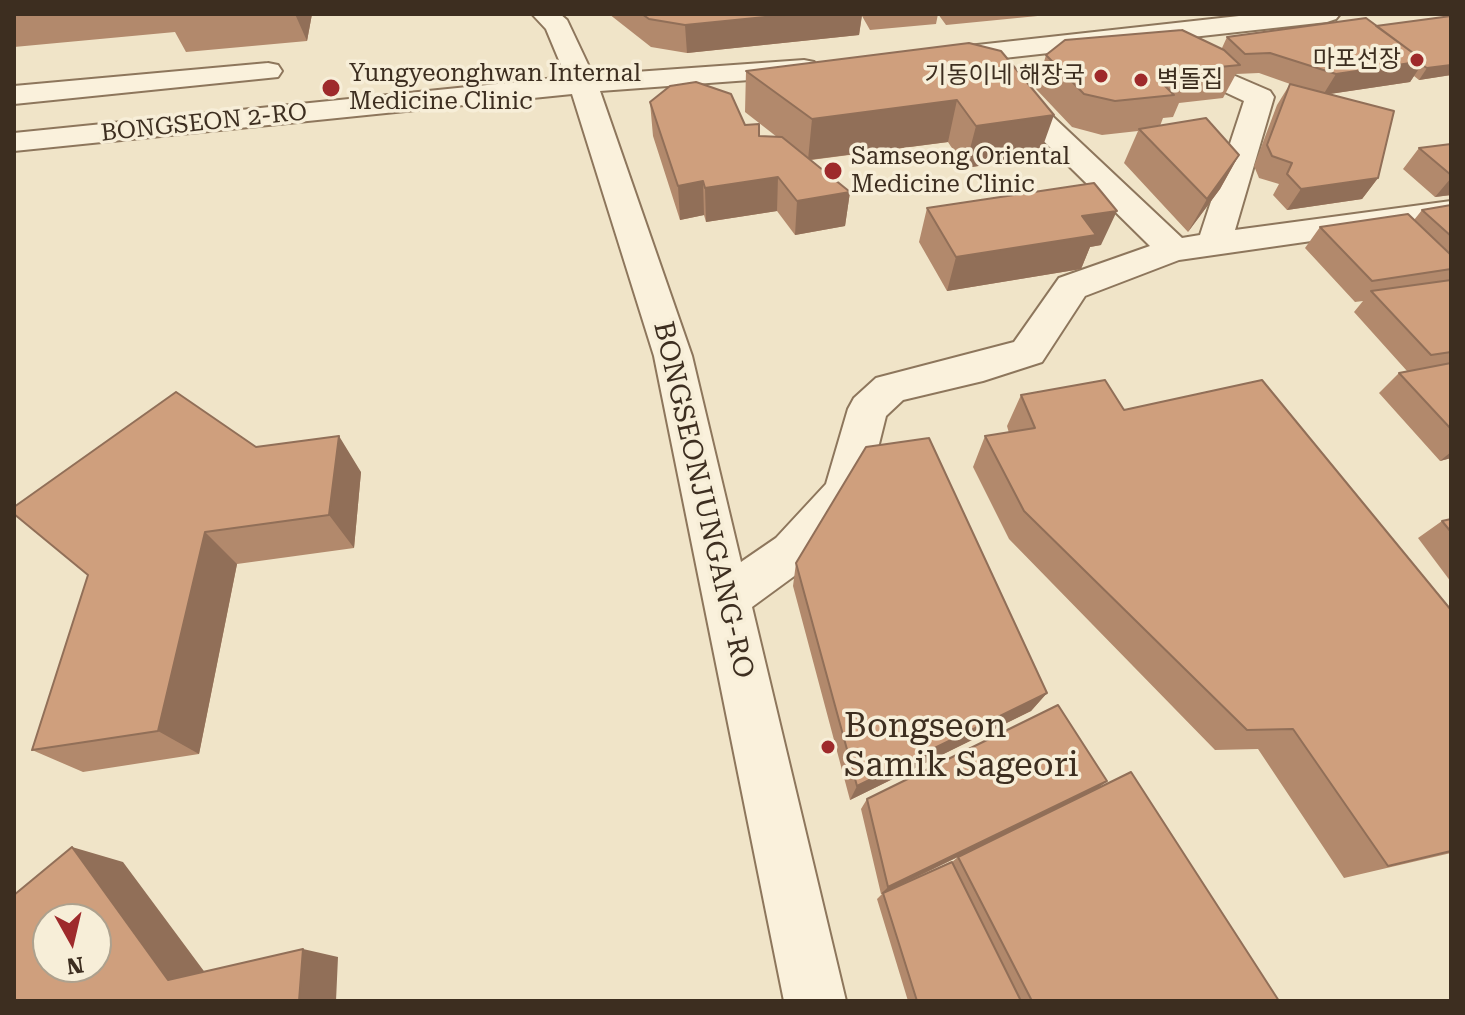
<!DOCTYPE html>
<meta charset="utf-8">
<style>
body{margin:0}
#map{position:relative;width:1465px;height:1015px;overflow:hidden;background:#f0e4c8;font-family:"Roboto Serif",serif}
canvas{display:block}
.frame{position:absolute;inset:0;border:16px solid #3d2e20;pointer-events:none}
.north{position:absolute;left:32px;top:903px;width:80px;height:80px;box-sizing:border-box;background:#f7eed8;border:2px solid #ada18e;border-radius:50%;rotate:172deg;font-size:22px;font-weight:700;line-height:32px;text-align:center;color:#3d2e20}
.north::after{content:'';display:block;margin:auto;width:28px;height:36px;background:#9e2a2b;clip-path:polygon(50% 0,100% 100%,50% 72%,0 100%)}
</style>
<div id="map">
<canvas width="1465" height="1015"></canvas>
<div class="frame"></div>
<div class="north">N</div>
</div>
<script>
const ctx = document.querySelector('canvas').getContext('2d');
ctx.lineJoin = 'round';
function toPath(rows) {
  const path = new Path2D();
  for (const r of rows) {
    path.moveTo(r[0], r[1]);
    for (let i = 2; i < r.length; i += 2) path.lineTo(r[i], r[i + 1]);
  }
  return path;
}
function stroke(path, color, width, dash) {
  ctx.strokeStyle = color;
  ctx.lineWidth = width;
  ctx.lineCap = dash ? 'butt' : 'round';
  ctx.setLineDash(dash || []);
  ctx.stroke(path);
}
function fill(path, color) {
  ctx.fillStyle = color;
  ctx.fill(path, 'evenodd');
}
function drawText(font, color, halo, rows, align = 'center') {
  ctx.font = font + ' "Roboto Serif","Noto Sans KR",serif';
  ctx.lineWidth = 7;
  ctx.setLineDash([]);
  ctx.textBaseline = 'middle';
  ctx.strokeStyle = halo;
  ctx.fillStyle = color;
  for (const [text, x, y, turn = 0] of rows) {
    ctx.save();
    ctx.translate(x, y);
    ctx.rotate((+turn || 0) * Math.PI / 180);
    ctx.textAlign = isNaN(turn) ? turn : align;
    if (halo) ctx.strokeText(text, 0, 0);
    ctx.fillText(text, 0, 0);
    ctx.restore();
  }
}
const minor = toPath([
 [532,14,560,14,567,20,593,75,804,60,814,62,818,68,814,74,804,76,600,91,692,356,741,562,776,538,826,484,848,409,854,398,876,378,1014,342,1059,278,1150,246,996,94,992,88,996,82,1006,79,1016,82,1182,238,1200,235,1244,101,1167,65,1163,59,1167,53,1177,51,1270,91,1274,97,1235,230,1451,201,1451,221,1179,260,1085,296,1042,362,983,381,903,400,886,416,867,492,860,505,808,566,752,607,846,1001,784,1001,654,356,572,94,14,151,14,133,566,77,546,29,532,14],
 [1257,14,1340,14,1336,19,1327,22,941,65,931,63,927,57,931,51,941,49,1257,14],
 [268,63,278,65,282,71,278,77,14,104,14,86,268,63]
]);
stroke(minor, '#8d765c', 4);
fill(minor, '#faf1dc');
fill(toPath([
 [14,14,312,14,307,41,186,52,175,32,14,47],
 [609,14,1058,14,946,25,938,14,936,24,870,30,862,16,859,35,687,53,651,47],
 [1451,16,1451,75,1419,80,1414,76,1410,82,1329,94,1378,178,1362,199,1287,210,1273,195,1279,184,1259,178,1254,166,1277,105,1290,84,1293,85,1259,73,1236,74,1223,98,1179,103,1173,117,1163,118,1160,126,1239,155,1220,189,1188,232,1124,163,1138,131,1102,135,1072,127,1036,89,1046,55,1222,48,1227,37,1376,26],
 [969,43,1039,157,965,168,948,142,811,160,850,192,845,226,795,235,777,211,706,222,704,215,680,220,653,136,650,102,745,125,759,136,777,137,745,112,746,71],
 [1451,144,1451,195,1435,197,1403,169,1419,148],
 [1451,205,1451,458,1440,461,1379,393,1399,373,1407,371,1354,312,1363,301,1355,302,1305,248,1320,227,1414,220,1422,210],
 [927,208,1101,245,1090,247,1081,269,947,291,919,242],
 [1021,395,1124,410,1451,610,1451,853,1344,878,1258,749,1215,750,1009,539,973,467,985,436,1009,433,1007,426],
 [256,447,361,472,354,548,237,564,199,754,83,772,32,750],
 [1451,519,1451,582,1418,538,1442,521],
 [796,563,1047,693,1031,711,850,800,793,586],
 [1107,781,1097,789,1279,1001,908,1001,877,899,882,894,881,894,861,809,867,799],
 [958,857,952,862,901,885]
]), '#b2896c');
fill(toPath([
 [295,14,312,14,307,41],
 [795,14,862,14,859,35,687,53,685,25],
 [1424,61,1410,82,1323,95,1336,74],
 [1451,65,1451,75,1419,80,1427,68],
 [957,100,948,142,808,160,812,119],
 [1054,115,1039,157,965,168,976,126],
 [1239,155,1220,189,1188,232,1207,199],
 [778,177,777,211,706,222,705,188],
 [1378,178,1362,199,1287,210,1301,189],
 [1451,178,1451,195,1435,197],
 [703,181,704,215,680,220,678,186],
 [850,192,845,226,795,235,797,201],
 [1117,211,1101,245,1090,247,1081,269,947,291,956,257,1082,216],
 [339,436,361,472,354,548,329,515],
 [1451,452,1451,458,1440,461],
 [205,532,237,564,199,754,158,731],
 [1047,693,1031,711,850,800,857,786],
 [1107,781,1092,792,881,894,888,887],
 [72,847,123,862,215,986,168,980],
 [303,949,338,957,336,1001,299,1001]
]), '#916f58');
const building = toPath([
 [642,14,795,14,685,25,649,19,642,14],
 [1451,16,1451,65,1427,68,1422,65,1424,61,1376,26,1451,16],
 [1366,18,1424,61,1336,74,1270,53,1245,54,1227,37,1366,18],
 [1182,30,1224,50,1240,65,1177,71,1188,83,1165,86,1174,95,1115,101,1084,94,1046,55,1065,40,1182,30],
 [969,43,1001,51,1054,115,976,126,957,100,812,119,746,71,969,43],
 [696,82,731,94,745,125,759,124,759,136,782,137,850,192,797,201,778,177,705,188,703,181,678,186,650,102,670,86,696,82],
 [1290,84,1394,111,1378,178,1301,189,1287,174,1292,163,1272,156,1267,145,1290,84],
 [1206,118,1239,155,1207,199,1139,129,1206,118],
 [1451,144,1451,175,1419,148,1451,144],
 [1094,183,1117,211,1082,216,1096,235,956,257,927,208,1094,183],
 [1451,205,1451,236,1422,210,1451,205],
 [1408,214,1451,255,1451,269,1372,281,1320,227,1408,214],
 [1451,280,1451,352,1431,355,1371,291,1451,280],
 [1451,363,1451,429,1399,373,1451,363],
 [1105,380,1124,410,1262,380,1451,610,1451,851,1388,866,1293,729,1247,730,1024,511,985,436,1035,428,1021,395,1105,380],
 [176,392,256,447,339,436,329,515,205,532,158,731,32,750,88,575,14,514,14,507,176,392],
 [929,438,1047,693,857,786,796,563,866,447,929,438],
 [1451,519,1451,532,1442,521,1451,519],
 [1058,705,1107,781,888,887,867,799,1058,705],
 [1131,772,1279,1001,1032,1001,958,857,1131,772],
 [72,847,168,980,303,949,299,1001,14,1001,14,895,72,847],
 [48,919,96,919,96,967,48,967,48,919],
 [952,862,1021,1001,917,1001,883,893,952,862]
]);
fill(building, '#cf9f7d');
stroke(building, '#916f58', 2);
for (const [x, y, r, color] of [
 [1417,60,8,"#9e2a2b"],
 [1101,76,8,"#9e2a2b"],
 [1141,80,8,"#9e2a2b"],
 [331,88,10,"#9e2a2b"],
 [833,171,10,"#9e2a2b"],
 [828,747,8,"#9e2a2b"]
]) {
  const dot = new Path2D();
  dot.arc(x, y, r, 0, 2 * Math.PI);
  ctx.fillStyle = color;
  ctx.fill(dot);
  stroke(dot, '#f7eed8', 3);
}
drawText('24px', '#3d2e20', '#f7eed8', [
 ["마포선장",1401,60,"right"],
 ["Yungyeonghwan Internal",349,74],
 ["Medicine Clinic",349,102],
 ["기동이네 해장국",1085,76,"right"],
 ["벽돌집",1157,80],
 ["Samseong Oriental",851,157],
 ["Medicine Clinic",851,185]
], 'left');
drawText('24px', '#3d2e20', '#f7eed8', [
 ["BONGSEON 2-RO",204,123,-6]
]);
drawText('28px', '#3d2e20', '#f7eed8', [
 ["BONGSEONJUNGANG-RO",703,500,77]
]);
drawText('34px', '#3d2e20', '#f7eed8', [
 ["Bongseon",844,727],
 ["Samik Sageori",844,766]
], 'left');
</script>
